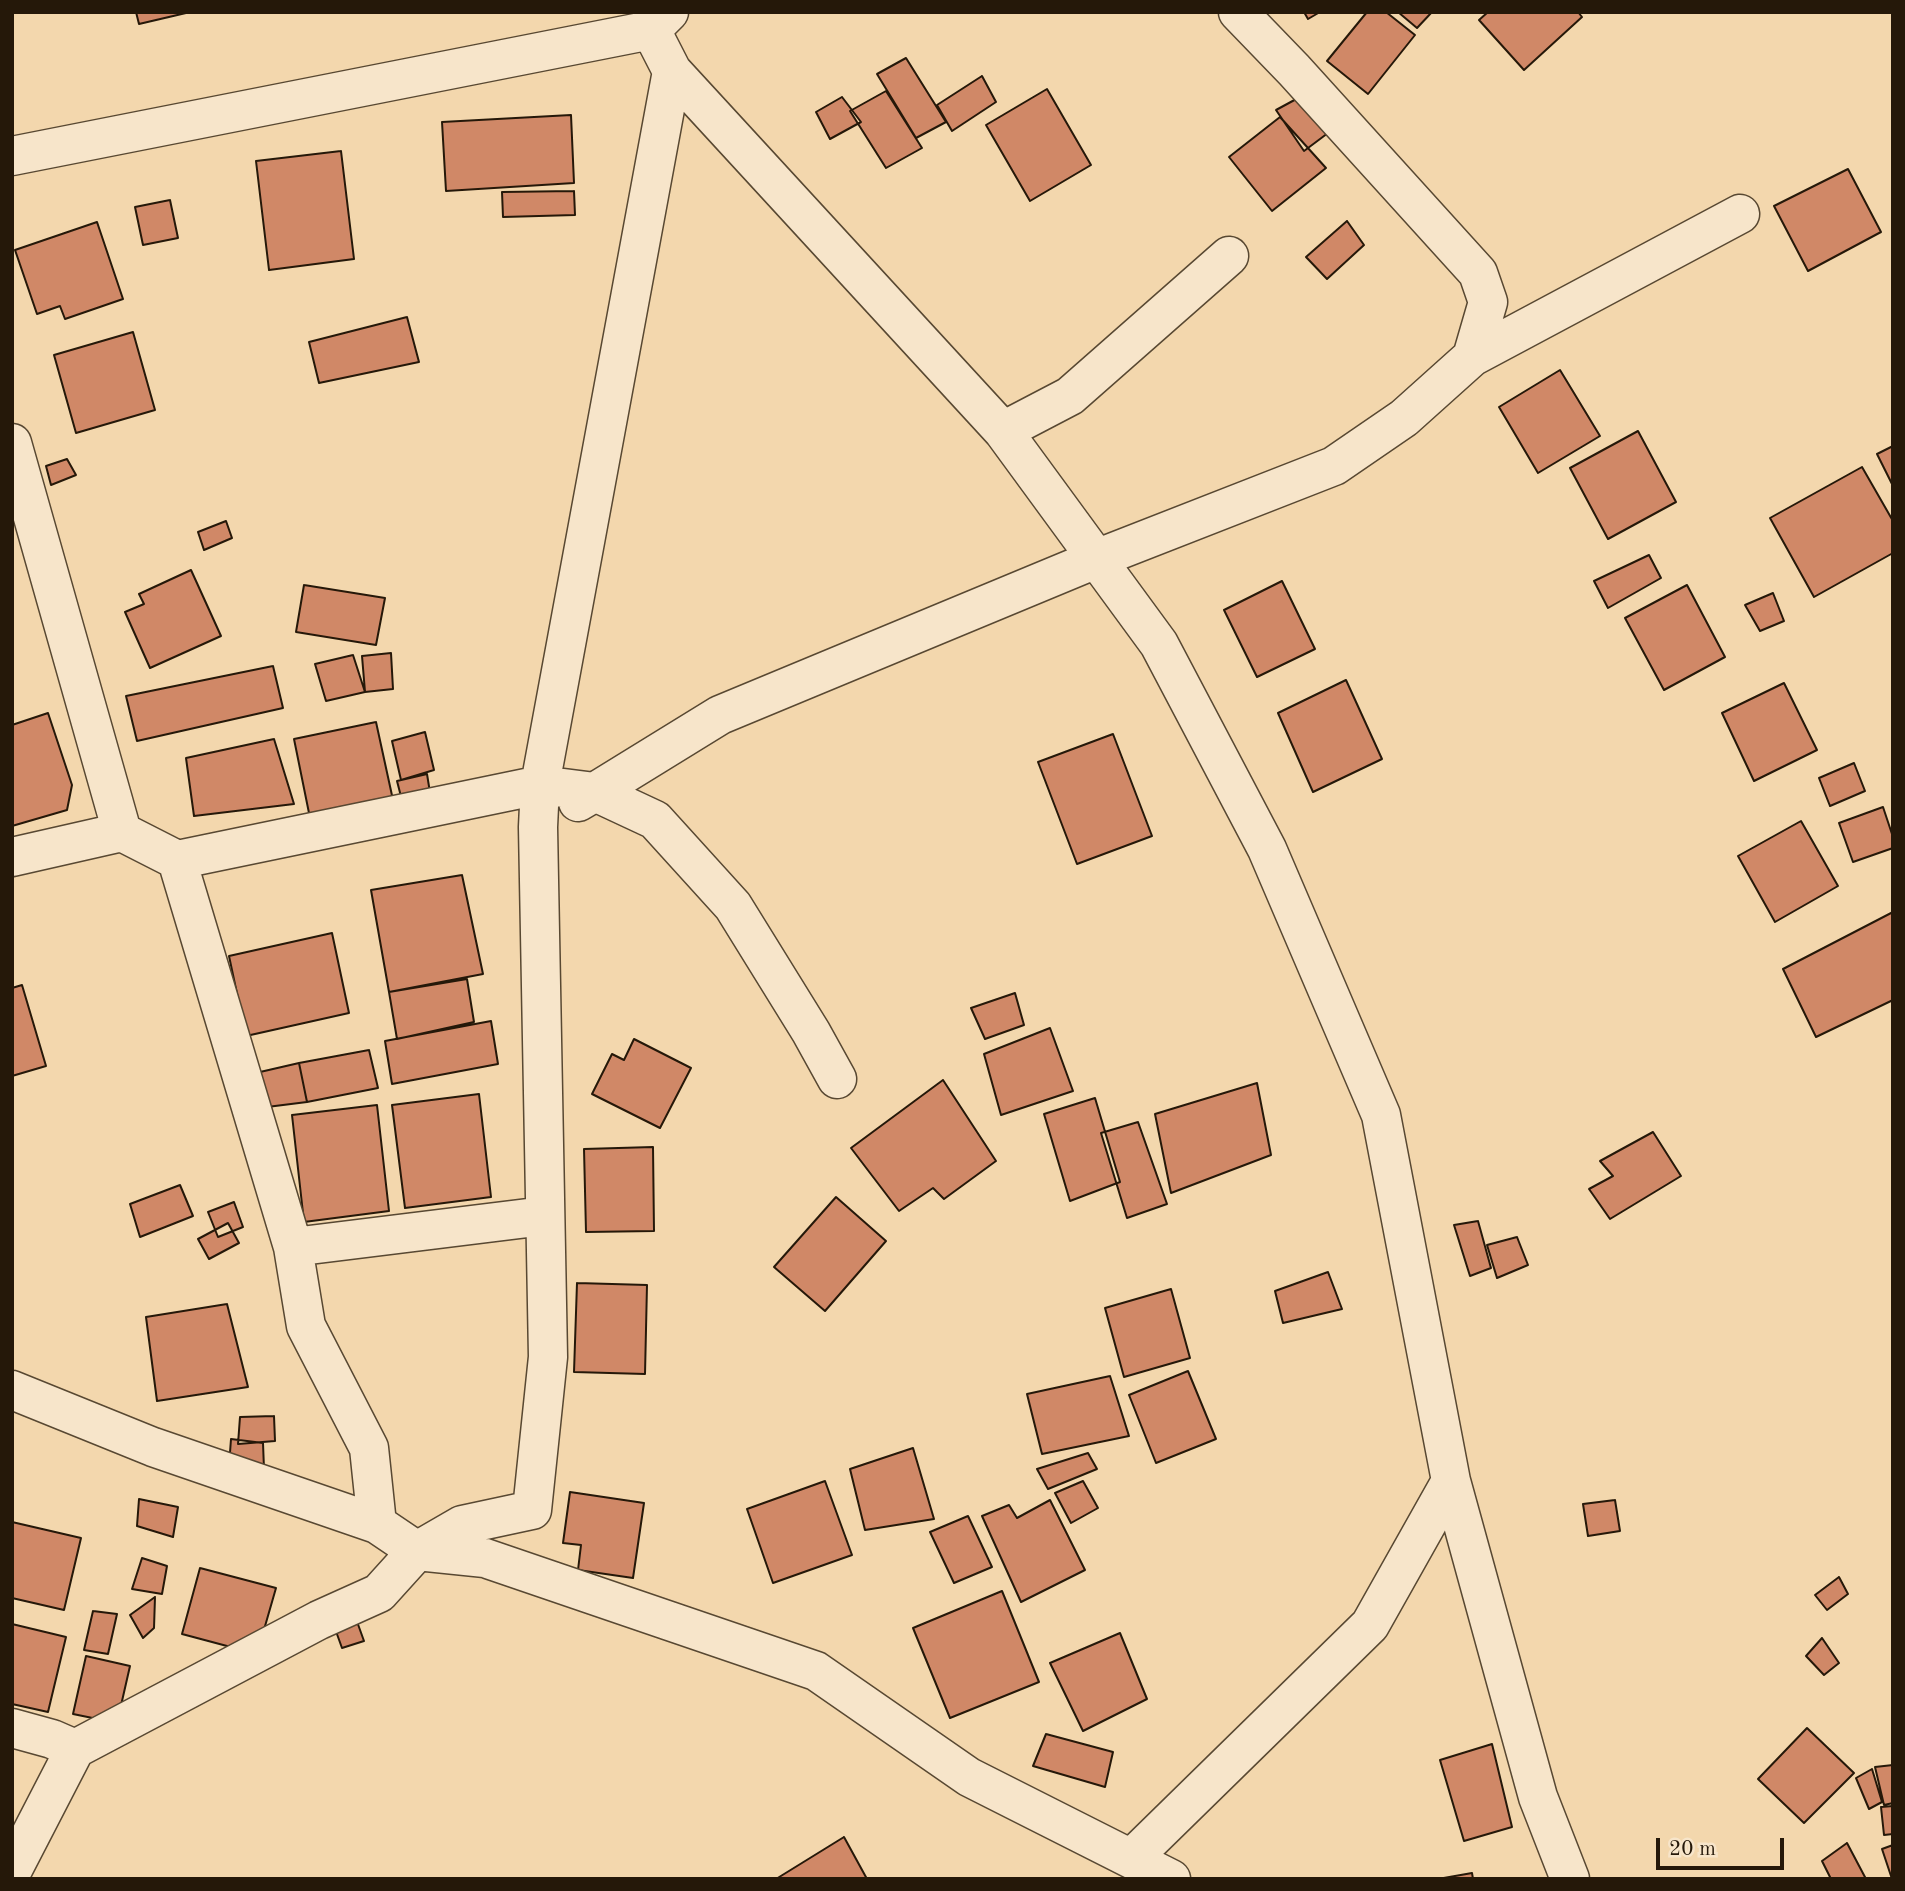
<!DOCTYPE html>
<style>
body{margin:0}
#map{position:relative;width:1905px;height:1891px;overflow:hidden;background:#f3d7ad;font-family:"Old Standard TT",serif}
canvas{display:block}
.frame{position:absolute;inset:0;border:14px solid #251809;pointer-events:none}
.scale{position:absolute;left:1656px;top:1838px;width:128px;height:32px;box-sizing:border-box;border:4px solid #251809;border-top:0;padding-left:9px;font-size:21px;line-height:24px;white-space:nowrap;color:#251809;-webkit-text-stroke:5px #f7e5ca;paint-order:stroke}
</style>
<div id="map">
<canvas width="1905" height="1891"></canvas>
<div class="frame"></div>
<div class="scale">20 m</div>
</div>
<script>
const ctx = document.querySelector('canvas').getContext('2d');
ctx.lineJoin = 'round';
function fill(path, color) {
  ctx.fillStyle = color;
  ctx.fill(path, 'evenodd');
}
function toPath(rows) {
  const path = new Path2D();
  for (const r of rows) {
    path.moveTo(r[0], r[1]);
    for (let i = 2; i < r.length; i += 2) path.lineTo(r[i], r[i + 1]);
  }
  return path;
}
function stroke(path, color, width, dash) {
  ctx.strokeStyle = color;
  ctx.lineWidth = width;
  ctx.lineCap = dash ? 'butt' : 'round';
  ctx.setLineDash(dash || []);
  ctx.stroke(path);
}
const building = toPath([
 [136,12,186,12,186,13,139,24,136,12],
 [1304,12,1320,12,1308,19,1304,12],
 [1367,12,1386,12,1415,35,1368,94,1327,61,1367,12],
 [1398,12,1432,12,1417,28,1398,12],
 [1488,12,1578,12,1582,17,1524,70,1479,20,1488,12],
 [906,58,946,122,916,138,877,74,906,58],
 [982,76,996,102,952,131,937,105,982,76],
 [1047,89,1091,165,1030,201,986,125,1047,89],
 [886,91,922,148,886,168,850,111,886,91],
 [842,97,861,122,830,139,816,112,842,97],
 [1300,97,1328,133,1304,151,1276,110,1300,97],
 [571,115,574,183,446,191,442,122,571,115],
 [1280,117,1326,168,1272,211,1229,157,1280,117],
 [341,151,354,259,269,270,256,161,341,151],
 [1848,169,1881,232,1808,271,1774,206,1848,169],
 [574,191,575,215,503,217,502,192,574,191],
 [170,200,178,238,143,245,135,207,170,200],
 [1347,221,1364,245,1327,279,1306,257,1347,221],
 [97,222,123,299,65,319,60,306,37,314,15,250,97,222],
 [407,317,419,362,319,383,309,342,407,317],
 [133,332,155,410,76,433,54,355,133,332],
 [1560,370,1600,436,1538,473,1499,407,1560,370],
 [1638,431,1676,502,1608,539,1570,468,1638,431],
 [1893,446,1893,486,1877,454,1893,446],
 [67,459,76,475,51,485,46,466,67,459],
 [1862,467,1893,521,1893,553,1814,597,1770,518,1862,467],
 [226,521,232,538,204,550,198,532,226,521],
 [1649,555,1661,578,1608,608,1594,581,1649,555],
 [191,570,221,636,150,668,125,612,144,604,139,594,191,570],
 [1282,581,1315,649,1257,677,1224,610,1282,581],
 [304,585,385,598,376,645,296,632,304,585],
 [1687,585,1725,657,1664,690,1625,618,1687,585],
 [1773,593,1784,621,1760,631,1745,605,1773,593],
 [391,653,393,689,365,692,362,656,391,653],
 [353,655,365,692,326,701,315,664,353,655],
 [273,666,283,708,137,741,126,696,273,666],
 [1346,680,1382,759,1313,792,1278,713,1346,680],
 [1784,683,1817,750,1754,781,1722,713,1784,683],
 [48,713,72,785,67,810,12,826,12,725,48,713],
 [376,722,393,800,310,818,294,739,376,722],
 [425,732,434,770,401,780,392,741,425,732],
 [1113,734,1152,836,1077,864,1038,762,1113,734],
 [274,739,294,804,194,816,186,758,274,739],
 [1854,763,1865,791,1830,806,1819,778,1854,763],
 [427,774,432,805,405,812,397,781,427,774],
 [1883,807,1893,837,1893,848,1853,862,1839,823,1883,807],
 [1801,821,1838,886,1775,922,1738,856,1801,821],
 [462,875,483,974,389,992,371,890,462,875],
 [1893,912,1893,1000,1816,1037,1783,969,1893,912],
 [332,933,349,1013,246,1036,229,956,332,933],
 [467,979,474,1022,397,1039,389,992,467,979],
 [22,985,46,1066,12,1076,12,988,22,985],
 [1015,993,1024,1025,985,1039,971,1008,1015,993],
 [491,1021,498,1064,392,1084,385,1041,491,1021],
 [1050,1028,1073,1091,1001,1115,984,1054,1050,1028],
 [634,1039,691,1068,660,1128,592,1094,612,1054,624,1060,634,1039],
 [369,1050,378,1088,307,1102,299,1063,369,1050],
 [299,1063,307,1102,267,1107,260,1072,299,1063],
 [943,1080,996,1161,944,1199,933,1188,899,1211,851,1148,943,1080],
 [1257,1083,1271,1155,1171,1193,1155,1114,1257,1083],
 [479,1094,491,1197,405,1208,392,1105,479,1094],
 [1095,1098,1120,1182,1070,1201,1044,1114,1095,1098],
 [377,1105,389,1211,304,1222,292,1115,377,1105],
 [1138,1122,1167,1204,1127,1218,1101,1133,1138,1122],
 [1653,1132,1681,1176,1610,1219,1589,1189,1613,1176,1600,1161,1653,1132],
 [653,1147,654,1231,586,1232,584,1149,653,1147],
 [180,1185,193,1216,140,1237,130,1204,180,1185],
 [836,1197,886,1241,825,1311,774,1267,836,1197],
 [234,1202,243,1227,218,1237,208,1212,234,1202],
 [1478,1221,1491,1268,1470,1276,1454,1225,1478,1221],
 [228,1223,239,1243,209,1259,198,1239,228,1223],
 [1517,1237,1528,1265,1497,1278,1487,1245,1517,1237],
 [1328,1272,1342,1309,1283,1323,1275,1291,1328,1272],
 [577,1283,647,1285,645,1374,574,1372,577,1283],
 [1171,1289,1190,1358,1124,1377,1105,1308,1171,1289],
 [227,1304,248,1387,157,1401,146,1317,227,1304],
 [1188,1371,1216,1439,1156,1463,1129,1395,1188,1371],
 [1110,1376,1129,1436,1042,1454,1027,1394,1110,1376],
 [274,1416,275,1441,238,1444,240,1417,274,1416],
 [231,1439,263,1443,264,1469,229,1466,231,1439],
 [913,1448,934,1519,865,1530,850,1469,913,1448],
 [1088,1453,1097,1469,1048,1489,1037,1469,1088,1453],
 [825,1481,852,1555,773,1583,747,1509,825,1481],
 [1083,1481,1098,1508,1071,1523,1055,1493,1083,1481],
 [570,1492,644,1503,633,1578,578,1570,581,1545,563,1543,570,1492],
 [139,1499,178,1507,173,1537,137,1526,139,1499],
 [1050,1500,1085,1570,1021,1602,982,1516,1009,1505,1017,1518,1050,1500],
 [1615,1500,1620,1531,1588,1536,1583,1504,1615,1500],
 [968,1516,992,1567,954,1583,930,1532,968,1516],
 [12,1522,81,1538,64,1610,12,1598,12,1522],
 [142,1558,167,1566,162,1594,132,1589,142,1558],
 [200,1568,276,1588,257,1654,182,1634,200,1568],
 [1839,1577,1848,1594,1827,1610,1815,1595,1839,1577],
 [1002,1591,1039,1682,950,1718,913,1628,1002,1591],
 [155,1597,154,1628,143,1638,130,1615,155,1597],
 [93,1611,117,1614,108,1654,84,1650,93,1611],
 [355,1616,364,1641,342,1648,333,1623,355,1616],
 [12,1624,66,1637,48,1712,12,1704,12,1624],
 [1120,1633,1147,1699,1083,1731,1050,1663,1120,1633],
 [1822,1638,1839,1663,1824,1675,1806,1656,1822,1638],
 [86,1656,130,1666,117,1723,73,1714,86,1656],
 [1807,1728,1854,1773,1804,1823,1758,1779,1807,1728],
 [1046,1734,1113,1752,1105,1787,1033,1766,1046,1734],
 [1492,1744,1512,1827,1464,1841,1440,1760,1492,1744],
 [1893,1765,1893,1803,1884,1805,1875,1767,1893,1765],
 [1872,1769,1882,1802,1869,1809,1856,1778,1872,1769],
 [1893,1806,1893,1834,1884,1835,1881,1807,1893,1806],
 [844,1837,867,1879,776,1879,844,1837],
 [1847,1843,1866,1879,1831,1879,1822,1861,1847,1843],
 [1893,1845,1893,1879,1892,1879,1882,1849,1893,1845],
 [1472,1873,1473,1879,1438,1879,1472,1873]
]);
fill(building, '#d08867');
stroke(building, '#251809', 2);
const minor = toPath([
 [669,12,651,30,672,71,1003,431,1159,644,1267,849,1381,1115,1451,1481,1538,1797,1570,1879],
 [12,156,651,30],
 [1472,357,1740,214],
 [1003,431,1070,396,1229,256],
 [12,443,122,832,177,860,540,785,595,792,720,715,1096,559,1334,466,1404,418,1472,357,1488,302,1478,273,1294,70,1238,12],
 [578,802,595,792,655,820,733,906,811,1032,837,1079],
 [12,857,122,832],
 [177,860,293,1247,306,1326,369,1448,377,1524],
 [293,1247,544,1216],
 [12,1390,153,1447,377,1524,417,1551,462,1525,532,1510,548,1357,538,827,540,785,672,71],
 [12,1728,52,1739,75,1749],
 [1132,1858,1370,1625,1451,1481],
 [12,1871,75,1749,319,1620,379,1593,417,1551,485,1558,816,1671,969,1777,1171,1879]
]);
stroke(minor, '#584832', 41);
stroke(minor, '#f7e5ca', 38);
</script>
